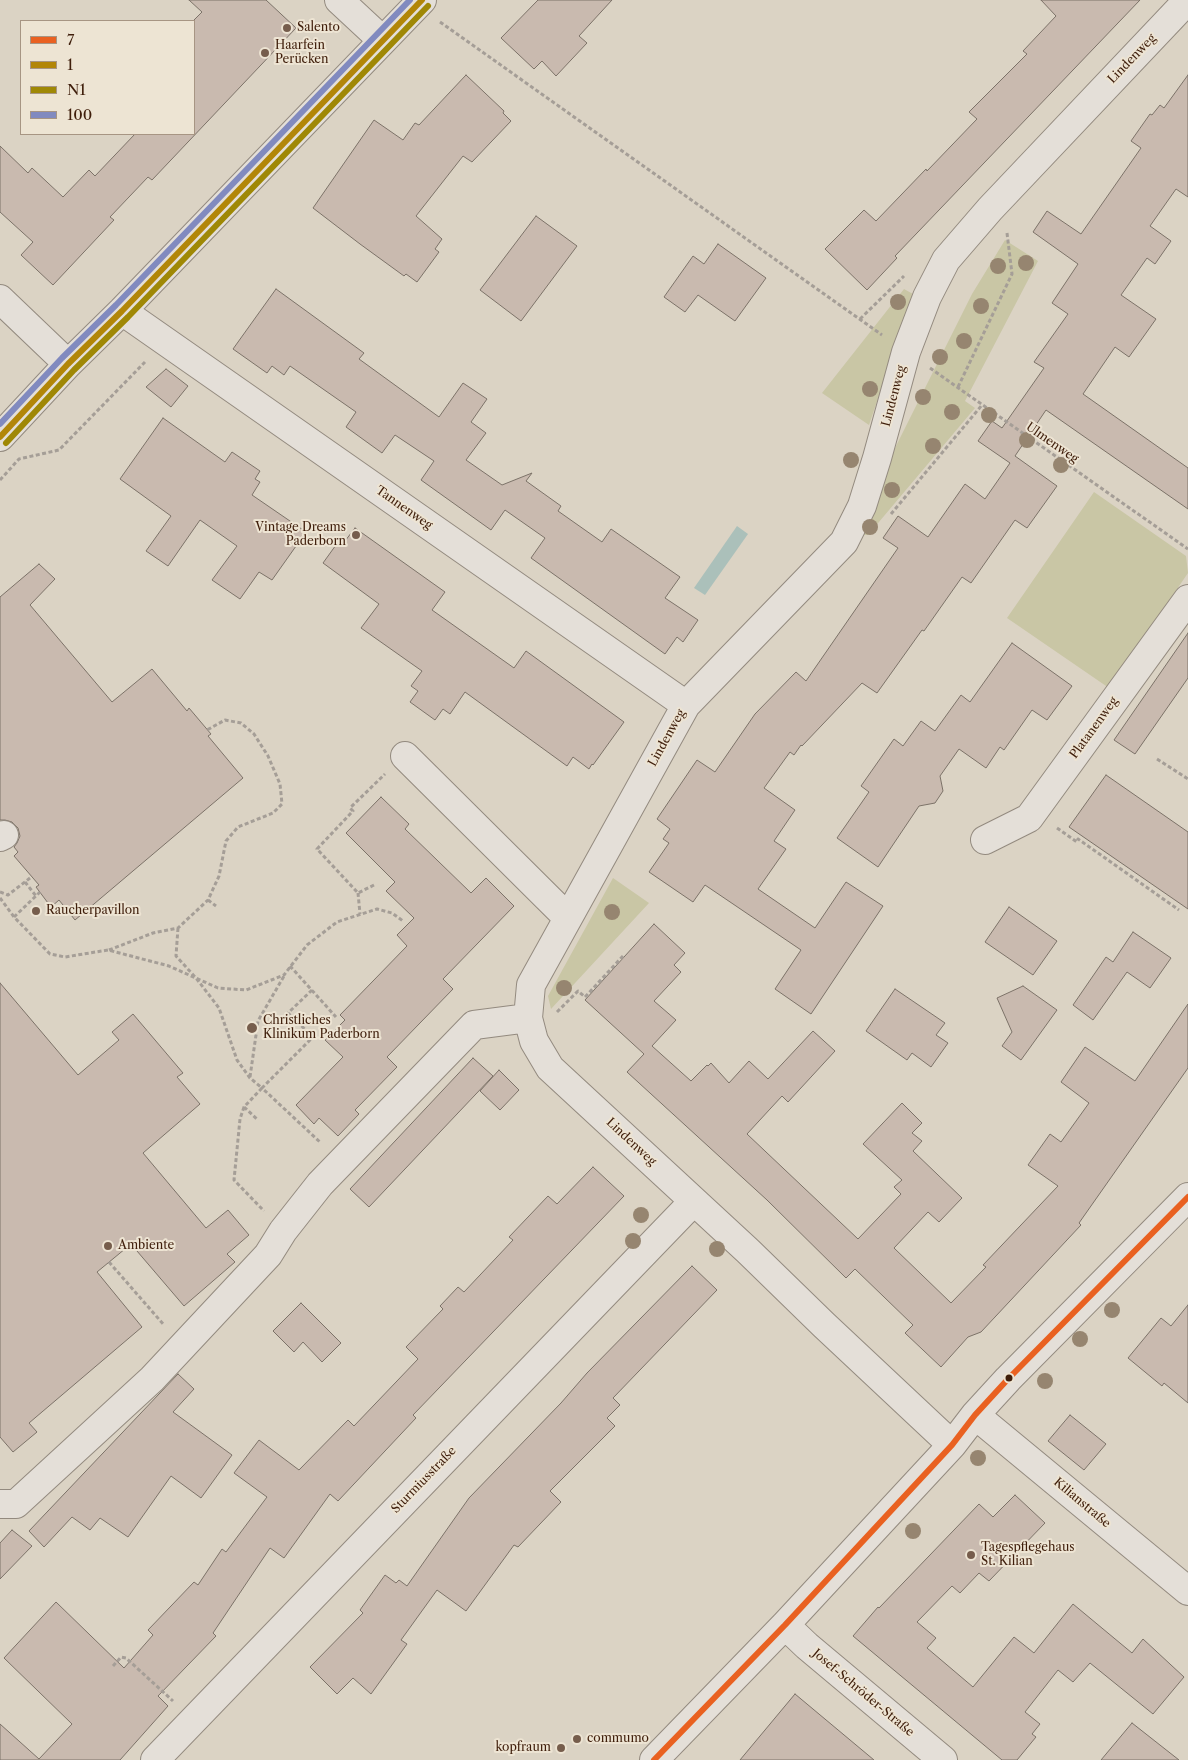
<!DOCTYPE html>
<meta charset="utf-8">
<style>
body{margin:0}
#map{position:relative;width:1188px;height:1760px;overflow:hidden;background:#dbd3c4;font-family:"Libre Caslon Text",serif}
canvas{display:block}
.legend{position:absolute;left:20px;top:20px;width:175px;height:115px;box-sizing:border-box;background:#ede4d3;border:1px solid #a79583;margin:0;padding:6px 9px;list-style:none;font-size:15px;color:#3f1e0b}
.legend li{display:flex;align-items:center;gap:10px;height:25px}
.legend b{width:25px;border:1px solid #a79583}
</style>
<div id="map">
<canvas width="1188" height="1760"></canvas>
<ul class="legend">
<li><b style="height:6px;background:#e96121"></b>7</li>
<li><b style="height:6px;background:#b28608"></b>1</li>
<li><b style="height:6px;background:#9f8806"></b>N1</li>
<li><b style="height:6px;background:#818abf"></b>100</li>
</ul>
</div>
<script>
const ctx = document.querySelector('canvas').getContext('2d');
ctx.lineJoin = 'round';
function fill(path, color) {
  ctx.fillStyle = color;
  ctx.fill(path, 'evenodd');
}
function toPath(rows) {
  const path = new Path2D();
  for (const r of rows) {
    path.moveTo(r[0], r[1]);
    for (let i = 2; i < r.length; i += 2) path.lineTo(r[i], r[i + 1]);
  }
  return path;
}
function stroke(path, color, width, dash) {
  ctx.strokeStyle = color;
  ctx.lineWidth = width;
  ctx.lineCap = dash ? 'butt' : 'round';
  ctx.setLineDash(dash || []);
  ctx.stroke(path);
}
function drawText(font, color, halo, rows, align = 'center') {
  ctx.font = font + ' "Libre Caslon Text",serif';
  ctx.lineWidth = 4;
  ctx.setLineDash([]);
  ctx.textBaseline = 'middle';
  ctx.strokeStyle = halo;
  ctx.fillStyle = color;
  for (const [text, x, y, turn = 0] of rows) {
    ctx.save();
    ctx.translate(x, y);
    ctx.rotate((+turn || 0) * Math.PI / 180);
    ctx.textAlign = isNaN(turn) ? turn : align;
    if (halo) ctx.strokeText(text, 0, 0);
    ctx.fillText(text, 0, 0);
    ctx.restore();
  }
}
fill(toPath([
 [1005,240,1038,261,965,401,975,408,868,535,854,535,897,444,972,294],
 [904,289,913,294,869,425,822,393],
 [1094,492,1186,556,1188,573,1109,688,1007,618],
 [613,878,649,903,551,1009,548,996]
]), '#c9c6a5');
fill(toPath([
 [737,526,748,534,705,595,694,588]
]), '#abc0ba');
const building = toPath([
 [189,0,266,0,296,28,152,180,148,177,110,217,114,220,53,285,21,255,33,242,0,212,0,146,28,173,32,168,63,197,89,170,95,176,135,134,194,134,194,20,202,12,189,0],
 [538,0,612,0,579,36,587,43,556,76,542,61,534,69,501,38,538,0],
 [1041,0,1140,0,895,256,897,258,867,290,825,249,864,210,876,221,926,169,927,171,977,119,969,112,1027,54,1023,51,1056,16,1041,0],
 [466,75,504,111,503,113,511,121,472,162,463,156,416,216,442,239,435,249,439,252,417,282,406,274,404,276,360,244,313,208,374,120,403,140,415,123,419,125,466,75],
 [1188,75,1188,197,1176,189,1150,226,1171,241,1155,264,1147,258,1121,295,1156,319,1129,357,1115,347,1083,394,1188,468,1188,509,1046,410,1015,456,1057,486,1027,528,1015,520,971,583,962,577,924,631,922,630,877,693,862,683,802,746,801,745,794,755,790,752,764,788,795,810,774,841,786,849,758,889,815,928,846,882,883,906,811,1014,775,989,801,950,705,885,693,902,649,872,669,843,663,839,670,829,657,819,697,760,715,772,755,714,796,672,806,681,898,548,883,538,898,516,928,537,965,484,985,499,1010,463,978,441,992,421,1002,428,1044,368,1034,362,1068,314,1052,303,1078,264,1033,232,1047,211,1081,234,1141,148,1131,141,1150,114,1152,115,1160,105,1164,108,1188,75],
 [536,216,577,246,521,321,480,290,536,216],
 [718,244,766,278,735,321,698,295,685,312,664,297,693,256,704,264,718,244],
 [276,289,364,353,359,359,439,417,463,383,487,399,471,422,486,433,466,460,502,485,532,473,526,481,561,506,558,511,602,542,611,529,680,577,665,598,698,620,683,642,677,637,665,654,531,558,545,538,505,510,491,530,421,480,434,461,395,435,382,453,346,427,356,412,290,366,284,375,272,366,267,373,233,349,276,289],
 [166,369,188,386,171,407,146,387,166,369],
 [163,418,225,462,232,452,260,471,255,479,260,482,252,495,306,532,272,580,259,572,240,599,212,580,237,546,200,520,168,566,146,551,171,516,120,479,163,418],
 [355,528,445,592,432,610,514,668,526,651,624,722,593,765,592,764,589,769,573,757,567,766,465,692,450,714,443,709,435,720,410,702,418,691,411,686,422,671,361,628,379,604,323,563,341,538,345,541,355,528],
 [39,564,55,579,30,605,112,702,152,669,187,711,189,708,211,734,208,736,243,778,75,920,59,900,51,907,36,887,39,885,14,856,18,852,14,847,17,843,20,836,18,828,12,822,5,820,0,820,0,597,39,564],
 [1188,633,1188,678,1135,754,1114,740,1188,633],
 [1012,643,1072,686,1047,720,1032,710,1004,750,1000,747,986,768,959,749,940,776,943,791,935,803,919,806,878,867,837,838,869,792,861,786,894,739,903,746,921,721,935,731,961,695,970,702,1012,643],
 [1106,775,1188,832,1188,909,1069,827,1106,775],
 [381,797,409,824,405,829,471,893,486,878,514,906,443,979,453,989,387,1057,397,1067,355,1110,359,1114,338,1136,319,1118,314,1124,296,1105,343,1057,325,1040,345,1020,340,1015,407,946,397,935,414,918,386,891,395,882,346,833,381,797],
 [1009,907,1057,941,1033,975,985,942,1009,907],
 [654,924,685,953,674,965,681,972,654,1001,676,1020,652,1046,691,1081,707,1065,708,1066,711,1063,729,1083,749,1061,768,1079,813,1031,835,1051,788,1102,782,1096,747,1134,858,1239,901,1194,894,1187,902,1180,863,1144,902,1103,922,1123,912,1133,922,1141,913,1151,962,1198,939,1222,928,1212,894,1248,951,1303,986,1267,983,1265,1058,1186,1028,1165,1050,1134,1061,1142,1089,1103,1061,1082,1085,1047,1135,1081,1188,1004,1188,1068,1079,1223,1081,1225,981,1332,968,1337,941,1367,905,1333,913,1325,855,1269,846,1278,767,1200,627,1072,644,1054,585,1000,654,924],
 [1133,932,1171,958,1150,988,1127,972,1093,1020,1073,1005,1106,957,1113,962,1133,932],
 [0,983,78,1075,119,1040,112,1032,133,1014,183,1073,177,1077,200,1104,143,1153,206,1228,228,1210,249,1235,227,1254,235,1262,184,1306,131,1244,97,1272,142,1327,29,1423,37,1432,13,1452,0,1437,0,983],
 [1023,986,1057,1010,1021,1060,1002,1046,1012,1032,997,998,1023,986],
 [895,989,945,1023,936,1035,948,1043,931,1067,912,1053,907,1060,866,1031,895,989],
 [473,1058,493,1076,369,1207,350,1189,473,1058],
 [499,1070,519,1090,500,1110,480,1091,499,1070],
 [593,1167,624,1196,413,1415,416,1418,338,1501,330,1494,284,1558,270,1548,213,1633,216,1636,158,1696,168,1706,120,1760,0,1760,0,1724,39,1759,72,1724,4,1658,56,1602,124,1668,153,1635,148,1630,194,1582,198,1585,222,1549,226,1552,267,1497,234,1473,259,1440,299,1470,348,1420,354,1426,418,1359,406,1347,443,1309,440,1306,458,1287,464,1292,513,1240,509,1237,548,1196,557,1204,593,1167],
 [692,1266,717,1290,613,1398,620,1405,607,1418,615,1426,550,1491,561,1502,518,1547,514,1545,466,1611,437,1590,401,1640,407,1644,371,1694,353,1678,337,1694,310,1667,363,1613,360,1610,385,1575,396,1583,399,1580,407,1586,469,1498,561,1403,587,1373,692,1266],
 [301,1303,341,1343,322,1362,303,1342,294,1352,273,1331,301,1303],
 [1188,1305,1188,1403,1164,1383,1162,1386,1128,1358,1161,1318,1171,1326,1188,1305],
 [178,1374,194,1389,173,1412,232,1455,201,1498,171,1476,128,1537,100,1518,90,1530,72,1517,44,1547,29,1531,178,1374],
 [1070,1415,1106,1444,1084,1470,1048,1441,1070,1415],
 [1015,1495,1045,1523,989,1581,979,1573,960,1593,952,1586,917,1622,936,1638,927,1648,973,1687,1014,1637,1034,1653,1073,1604,1132,1653,1143,1639,1184,1677,1153,1714,1090,1663,1073,1682,1058,1670,1025,1712,1040,1724,1032,1734,1036,1737,1017,1760,1002,1760,853,1636,878,1607,879,1608,979,1504,993,1517,1015,1495],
 [12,1530,32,1546,0,1579,0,1543,12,1530],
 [795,1694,874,1760,740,1760,795,1694],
 [1132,1723,1179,1760,1101,1760,1132,1723]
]);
fill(building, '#c9baaf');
stroke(building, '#7c7268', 1);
const minor = toPath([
 [339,0,382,40],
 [0,299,68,364],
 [122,311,686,705],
 [0,437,68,364,122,311,422,0],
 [405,756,568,918],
 [0,837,4,835],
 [985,840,1029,818,1188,599],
 [975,1415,1188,1591],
 [952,1445,824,1325,748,1251,550,1068,534,1041,528,1018,531,985,686,705,844,542,862,506,877,458,906,352,927,297,946,260,990,209,1188,0],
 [0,1504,16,1504,152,1379,268,1255,283,1231,320,1184,474,1025,528,1018],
 [785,1625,807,1646,943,1760],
 [155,1760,694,1201],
 [654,1760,785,1625,952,1445,975,1415,1008,1379,1188,1197]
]);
stroke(minor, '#938a7f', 30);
stroke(toPath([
 [440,22,882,335],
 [860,319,904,276],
 [930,368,1188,549],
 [958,387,1012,274,1007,233],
 [0,480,19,459,59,450,145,362],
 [891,514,982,405],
 [1157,759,1188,779],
 [1057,828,1077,842,1078,839,1179,910],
 [25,882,36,896],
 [374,885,358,893,317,849,353,811,350,808,385,774],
 [0,892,8,895,30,878],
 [358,893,360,914],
 [0,898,14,917,50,954,65,957,108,950,169,966,218,988,246,990,284,975,307,945,337,922,377,909,392,913,403,921],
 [208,900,216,906],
 [14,917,40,892],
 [178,928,176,956,196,978,219,1008,237,1060,250,1078,262,1088,244,1107,240,1119,234,1180,264,1211],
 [109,950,153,933,178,928,208,900,219,876,226,841,238,827,273,813,282,804,280,784,268,756,254,734,241,723,225,720,207,730],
 [290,966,336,1017],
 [312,990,288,1013,313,1037,262,1088,321,1143],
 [557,1012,578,991,585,997,623,956],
 [250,1077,258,1021,284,976],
 [244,1107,258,1120],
 [109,1262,164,1325],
 [113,1666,121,1657,126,1658,173,1701]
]), '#a59e97', 3, [4, 2.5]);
stroke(minor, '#e4dfd8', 28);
stroke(toPath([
 [654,1760,785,1625,952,1445,975,1415,1008,1379,1188,1197]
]), '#e96121', 6);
stroke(toPath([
 [0,437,68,364,122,311,422,0]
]), '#b28608', 6);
stroke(toPath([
 [6,443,74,370,128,317,428,6]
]), '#9f8806', 6);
stroke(toPath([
 [0,424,62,358,116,305,410,0]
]), '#818abf', 6);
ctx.fillStyle = '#968570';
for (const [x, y] of [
 [1026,263],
 [998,266],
 [898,302],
 [981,306],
 [964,341],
 [940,357],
 [870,389],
 [923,397],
 [952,412],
 [989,415],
 [1027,440],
 [933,446],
 [851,460],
 [1061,465],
 [892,490],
 [870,527],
 [612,912],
 [564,988],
 [641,1215],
 [633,1241],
 [717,1249],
 [1112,1310],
 [1080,1339],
 [1045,1381],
 [978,1458],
 [913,1531]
]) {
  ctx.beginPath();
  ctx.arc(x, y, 8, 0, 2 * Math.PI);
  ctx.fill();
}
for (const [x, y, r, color] of [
 [287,28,5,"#765d4c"],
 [265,53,5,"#765d4c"],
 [356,535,5,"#765d4c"],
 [36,911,5,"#765d4c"],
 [252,1028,6,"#765d4c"],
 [108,1246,5,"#765d4c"],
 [1009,1378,4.5,"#3f1e0b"],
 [971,1555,5,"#765d4c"],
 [577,1739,5,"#765d4c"],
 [561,1748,5,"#765d4c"]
]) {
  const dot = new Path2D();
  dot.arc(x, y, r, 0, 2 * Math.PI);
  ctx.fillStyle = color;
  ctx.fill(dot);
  stroke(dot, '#ede4d3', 2);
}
drawText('12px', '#3f1e0b', '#ede4d3', [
 ["Salento",297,28],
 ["Haarfein",275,46],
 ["Perücken",275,60],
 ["Vintage Dreams",346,528,"right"],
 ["Paderborn",346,542,"right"],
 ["Raucherpavillon",46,911],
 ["Christliches",263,1021],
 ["Klinikum Paderborn",263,1035],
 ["Ambiente",118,1246],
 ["Tagespflegehaus",981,1548],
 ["St. Kilian",981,1562],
 ["commumo",587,1739],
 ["kopfraum",551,1748,"right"]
], 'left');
drawText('12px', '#3f1e0b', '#ede4d3', [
 ["Lindenweg",1132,59,-46],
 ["Lindenweg",894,396,-75],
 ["Ulmenweg",1052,443,35],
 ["Tannenweg",404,508,35],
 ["Platanenweg",1094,728,-54],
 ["Lindenweg",667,738,-61],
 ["Lindenweg",631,1142,43],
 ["Sturmiusstraße",424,1480,-46],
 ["Kilianstraße",1082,1503,40],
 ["Josef-Schröder-Straße",863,1693,40]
]);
</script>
